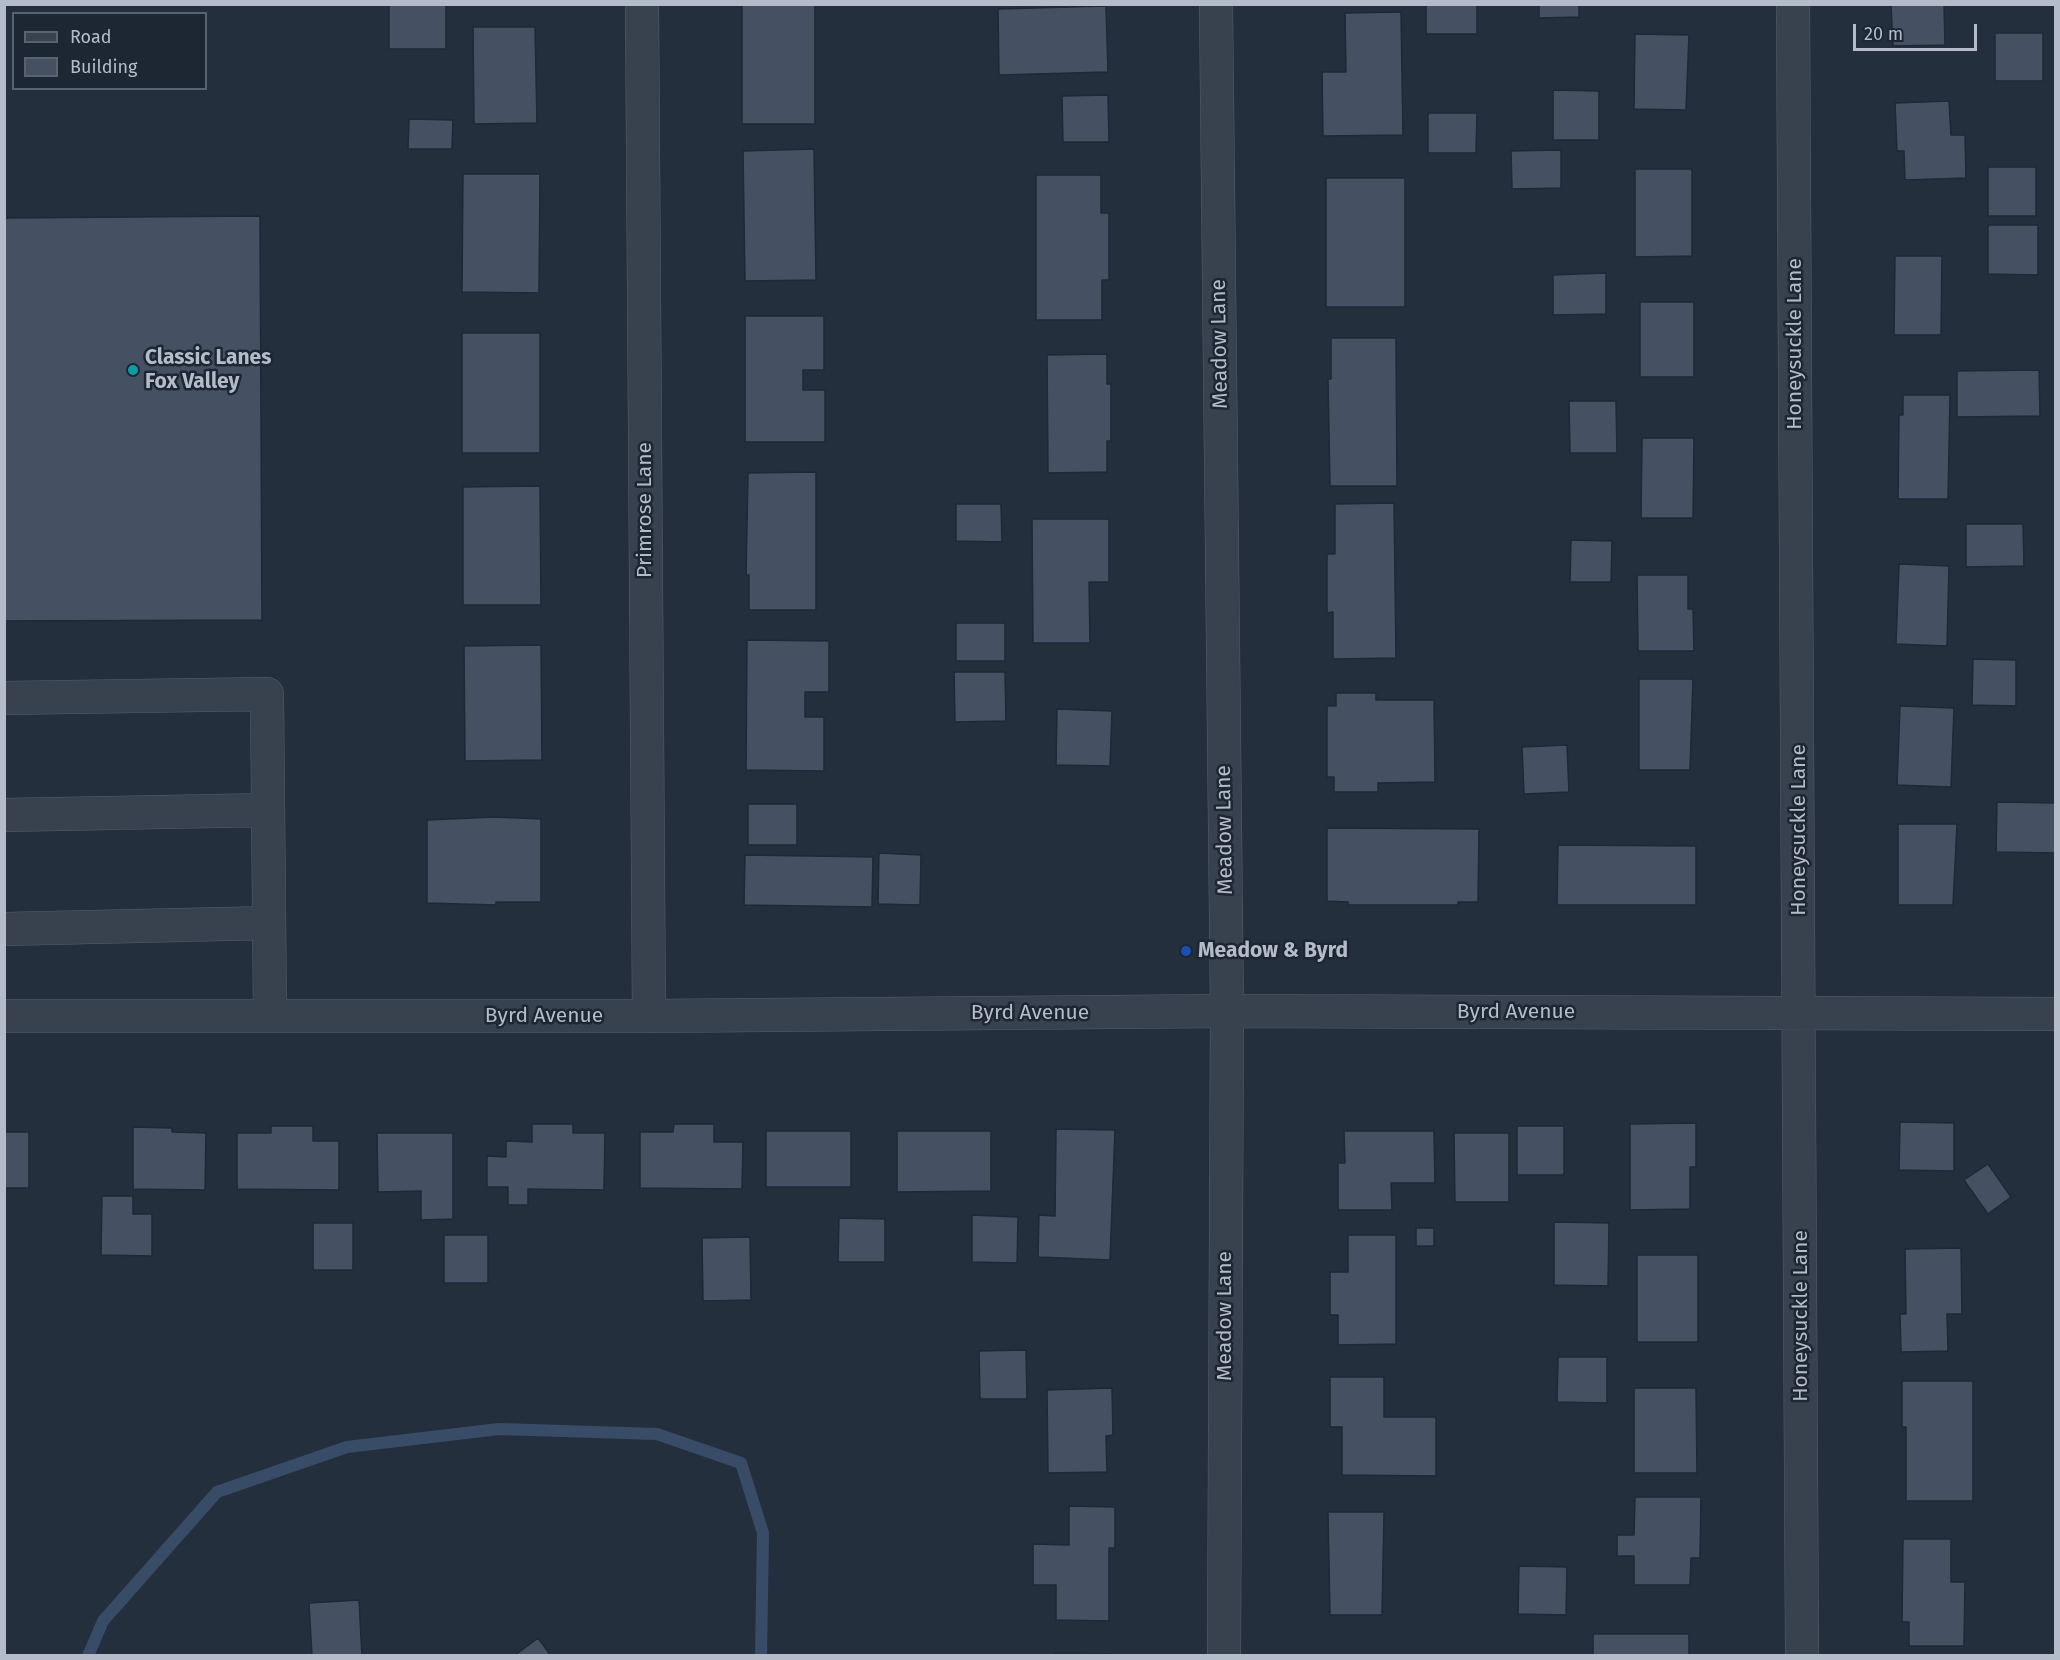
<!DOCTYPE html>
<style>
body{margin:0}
#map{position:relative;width:2060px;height:1660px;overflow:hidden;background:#242f3e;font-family:"Fira Sans",sans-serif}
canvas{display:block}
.frame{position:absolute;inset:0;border:6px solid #b4bcc9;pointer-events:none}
.legend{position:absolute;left:12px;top:12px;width:195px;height:78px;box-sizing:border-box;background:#1d2633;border:2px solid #59626f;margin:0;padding:8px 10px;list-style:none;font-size:18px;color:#b4bcc9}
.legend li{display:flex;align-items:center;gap:12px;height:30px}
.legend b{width:30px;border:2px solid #59626f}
.scale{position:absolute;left:1853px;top:24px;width:124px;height:27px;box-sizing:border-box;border:3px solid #b4bcc9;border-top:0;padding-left:8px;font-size:18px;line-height:21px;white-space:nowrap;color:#b4bcc9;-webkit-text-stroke:4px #1d2633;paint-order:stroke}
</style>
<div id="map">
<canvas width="2060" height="1660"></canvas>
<div class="frame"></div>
<ul class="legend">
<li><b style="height:8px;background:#38414e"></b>Road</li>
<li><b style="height:16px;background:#455162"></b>Building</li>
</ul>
<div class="scale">20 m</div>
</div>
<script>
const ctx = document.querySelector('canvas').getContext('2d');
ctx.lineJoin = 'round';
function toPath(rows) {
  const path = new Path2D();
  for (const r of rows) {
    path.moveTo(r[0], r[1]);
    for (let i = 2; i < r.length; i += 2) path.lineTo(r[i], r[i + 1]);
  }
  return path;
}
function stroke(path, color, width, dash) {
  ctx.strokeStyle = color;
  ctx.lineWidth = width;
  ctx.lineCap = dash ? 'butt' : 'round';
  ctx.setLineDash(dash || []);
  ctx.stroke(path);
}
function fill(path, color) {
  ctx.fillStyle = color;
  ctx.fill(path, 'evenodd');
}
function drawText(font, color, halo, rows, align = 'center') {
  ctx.font = font + ' "Fira Sans",sans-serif';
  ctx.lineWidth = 5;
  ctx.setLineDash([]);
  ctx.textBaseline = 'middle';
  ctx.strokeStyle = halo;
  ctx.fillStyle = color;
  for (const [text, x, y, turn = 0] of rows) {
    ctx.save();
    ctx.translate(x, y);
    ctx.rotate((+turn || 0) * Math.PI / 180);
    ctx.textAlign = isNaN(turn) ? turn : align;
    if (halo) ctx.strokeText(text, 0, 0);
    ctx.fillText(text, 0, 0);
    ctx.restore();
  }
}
stroke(toPath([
 [88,1656,103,1621,217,1492,347,1447,499,1429,657,1434,741,1463,763,1533,761,1656]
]), '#394c67', 12);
const building = toPath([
 [389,4,446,4,446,49,389,49,389,4],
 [742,4,815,4,815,124,742,124,742,4],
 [1426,4,1477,4,1477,34,1426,34,1426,4],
 [1539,4,1579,4,1579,17,1539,18,1539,4],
 [1891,4,1944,4,1945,45,1893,46,1891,4],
 [1106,6,1108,72,999,75,998,9,1106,6],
 [1401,12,1403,135,1323,136,1322,72,1346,72,1345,13,1401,12],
 [473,27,535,27,537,123,474,124,473,27],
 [1995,33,2043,33,2043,81,1995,81,1995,33],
 [1635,34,1689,35,1686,110,1634,109,1635,34],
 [1553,90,1599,91,1599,140,1553,140,1553,90],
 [1108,95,1109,142,1063,142,1062,96,1108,95],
 [1949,101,1951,135,1965,135,1966,178,1905,180,1904,151,1897,151,1895,103,1949,101],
 [1428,113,1477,113,1476,153,1428,153,1428,113],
 [409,119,453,120,452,149,408,149,409,119],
 [814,149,816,280,745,281,743,151,814,149],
 [1561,150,1561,188,1512,189,1511,151,1561,150],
 [1988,167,2036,167,2036,216,1988,216,1988,167],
 [1635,169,1692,169,1692,256,1635,257,1635,169],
 [463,174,540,174,539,293,462,292,463,174],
 [1036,175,1101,175,1101,213,1109,213,1109,280,1102,280,1102,320,1036,320,1036,175],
 [1326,178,1405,178,1405,307,1326,307,1326,178],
 [260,216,262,620,4,621,4,218,260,216],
 [1988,225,2038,225,2038,275,1988,274,1988,225],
 [1895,256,1942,256,1941,335,1894,335,1895,256],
 [1606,273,1606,314,1553,315,1553,275,1606,273],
 [1640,302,1694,302,1694,377,1640,377,1640,302],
 [745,316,824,316,824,370,803,370,803,390,825,390,825,442,745,442,745,316],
 [462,333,540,333,540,453,462,453,462,333],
 [1331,338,1396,338,1397,486,1330,486,1328,379,1331,379,1331,338],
 [1107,354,1107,384,1111,384,1111,441,1107,441,1107,472,1048,473,1047,355,1107,354],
 [2039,370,2040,416,1957,417,1957,371,2039,370],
 [1903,395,1950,395,1948,499,1898,499,1899,415,1903,415,1903,395],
 [1569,401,1616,401,1617,453,1570,453,1569,401],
 [1642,438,1694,438,1693,518,1641,518,1642,438],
 [816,472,816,610,749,610,749,575,746,575,748,473,816,472],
 [540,486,541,605,463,605,463,487,540,486],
 [1394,503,1396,658,1333,659,1333,612,1327,613,1327,554,1335,554,1335,504,1394,503],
 [956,504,1001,504,1002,542,956,541,956,504],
 [1032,519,1109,519,1109,582,1089,582,1090,643,1033,643,1032,519],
 [1966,524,2023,524,2024,566,1966,567,1966,524],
 [1571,540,1612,541,1611,582,1570,582,1571,540],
 [1899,564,1949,566,1947,646,1896,644,1899,564],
 [1637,575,1688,575,1688,609,1693,609,1694,651,1638,651,1637,575],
 [956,623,1005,623,1005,661,956,661,956,623],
 [747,640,829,641,829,692,805,692,805,717,824,717,824,771,746,770,747,640],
 [541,645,542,760,465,761,464,646,541,645],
 [1973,659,2016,660,2016,706,1972,705,1973,659],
 [954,672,1005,672,1006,721,955,722,954,672],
 [1639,679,1693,679,1690,770,1639,770,1639,679],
 [1336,693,1376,693,1376,700,1434,700,1435,782,1378,783,1378,792,1334,792,1334,777,1327,777,1327,706,1336,706,1336,693],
 [1900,706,1954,708,1951,787,1897,785,1900,706],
 [1057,709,1112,711,1110,766,1056,765,1057,709],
 [1567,745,1569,792,1524,794,1522,747,1567,745],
 [1997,802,2056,803,2056,853,1996,852,1997,802],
 [748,804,797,804,797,845,748,845,748,804],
 [494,817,541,819,541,902,496,902,496,905,427,903,427,820,494,817],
 [1898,824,1957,824,1953,905,1898,905,1898,824],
 [1327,828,1479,829,1478,902,1458,902,1458,905,1348,905,1348,902,1327,901,1327,828],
 [1558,845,1696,846,1696,905,1557,905,1558,845],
 [879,853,921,855,920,905,878,904,879,853],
 [745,855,873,857,872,907,744,905,745,855],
 [1900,1122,1954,1123,1954,1171,1899,1170,1900,1122],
 [1696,1123,1696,1167,1690,1167,1690,1209,1630,1210,1630,1124,1696,1123],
 [532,1124,573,1124,573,1133,605,1133,604,1190,528,1189,528,1205,508,1205,508,1187,487,1187,487,1156,506,1157,506,1141,532,1142,532,1124],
 [674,1124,714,1124,714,1142,743,1142,742,1189,640,1188,640,1132,673,1132,674,1124],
 [271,1126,313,1126,313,1141,339,1141,339,1190,237,1189,237,1133,271,1133,271,1126],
 [1517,1126,1564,1126,1564,1175,1517,1175,1517,1126],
 [133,1127,172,1128,172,1132,206,1133,205,1190,133,1189,133,1127],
 [1056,1129,1115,1130,1110,1260,1038,1257,1039,1215,1055,1216,1056,1129],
 [766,1131,851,1131,851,1187,766,1187,766,1131],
 [897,1131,991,1131,991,1191,897,1192,897,1131],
 [1344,1131,1434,1131,1435,1183,1391,1183,1392,1210,1338,1210,1338,1163,1345,1163,1344,1131],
 [4,1132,29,1132,29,1188,4,1188,4,1132],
 [377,1133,453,1133,453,1219,421,1220,421,1191,378,1192,377,1133],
 [1454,1133,1509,1133,1509,1202,1455,1202,1454,1133],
 [1988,1164,2011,1197,1988,1214,1964,1180,1988,1164],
 [102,1196,133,1196,133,1214,152,1214,152,1256,101,1255,102,1196],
 [972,1215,1018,1217,1017,1263,972,1262,972,1215],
 [839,1218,885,1219,885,1262,838,1262,839,1218],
 [1554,1222,1609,1223,1608,1286,1554,1285,1554,1222],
 [313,1223,353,1223,353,1270,313,1270,313,1223],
 [1416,1228,1434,1228,1434,1246,1416,1246,1416,1228],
 [444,1235,488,1235,488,1283,444,1283,444,1235],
 [1348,1235,1396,1235,1396,1344,1338,1345,1338,1315,1330,1315,1330,1272,1348,1272,1348,1235],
 [750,1237,751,1300,703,1301,702,1238,750,1237],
 [1961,1248,1962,1314,1947,1314,1948,1351,1901,1352,1900,1314,1906,1314,1905,1249,1961,1248],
 [1637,1255,1698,1255,1698,1342,1637,1342,1637,1255],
 [1026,1350,1027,1399,980,1399,979,1351,1026,1350],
 [1558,1357,1607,1357,1607,1403,1557,1402,1558,1357],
 [1330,1377,1384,1377,1384,1417,1436,1417,1436,1476,1342,1475,1342,1427,1330,1427,1330,1377],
 [1902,1381,1973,1381,1973,1501,1906,1501,1906,1427,1902,1427,1902,1381],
 [1112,1388,1113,1435,1106,1436,1107,1472,1048,1473,1047,1390,1112,1388],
 [1634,1388,1696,1388,1697,1473,1634,1473,1634,1388],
 [1635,1497,1701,1497,1700,1558,1691,1558,1690,1585,1634,1585,1634,1556,1617,1556,1617,1535,1634,1535,1635,1497],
 [1069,1506,1115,1507,1115,1548,1109,1548,1109,1621,1056,1620,1056,1585,1033,1585,1033,1544,1069,1545,1069,1506],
 [1328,1512,1384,1512,1382,1615,1330,1615,1328,1512],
 [1903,1539,1951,1539,1951,1582,1965,1582,1964,1646,1909,1646,1909,1622,1902,1622,1903,1539],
 [1519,1566,1567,1567,1566,1615,1518,1614,1519,1566],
 [359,1600,362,1656,312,1656,309,1603,359,1600],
 [1593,1634,1689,1634,1689,1656,1593,1656,1593,1634],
 [538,1638,551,1656,514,1656,538,1638],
 [1055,1653,1109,1654,1109,1656,1055,1656,1055,1653]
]);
fill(building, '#455162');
stroke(building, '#1f2835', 1.5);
const minor = toPath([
 [642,4,649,1016],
 [1216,4,1227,1011,1224,1656],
 [1793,4,1802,1656],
 [4,698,267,694,270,1016],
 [4,815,268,810],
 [4,929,269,923],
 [4,1016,649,1016,1227,1011,2056,1014]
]);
stroke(minor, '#565f6c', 34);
stroke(minor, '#38414e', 33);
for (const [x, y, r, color] of [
 [133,370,6,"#0f9aa8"],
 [1186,951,6,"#1a4fb4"]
]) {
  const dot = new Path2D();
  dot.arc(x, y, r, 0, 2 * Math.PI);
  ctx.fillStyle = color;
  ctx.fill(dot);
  stroke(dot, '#1d2633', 2);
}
drawText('21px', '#b4bcc9', '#1d2633', [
 ["Meadow Lane",1220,344,-91],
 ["Honeysuckle Lane",1795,344,-90],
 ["Primrose Lane",645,510,-90],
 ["Meadow Lane",1225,830,-91],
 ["Honeysuckle Lane",1799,830,-90],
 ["Byrd Avenue",1516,1012],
 ["Byrd Avenue",1030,1013],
 ["Byrd Avenue",544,1016],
 ["Meadow Lane",1225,1316,-90],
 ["Honeysuckle Lane",1801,1316,-90]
]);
drawText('bold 21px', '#b4bcc9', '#1d2633', [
 ["Classic Lanes",145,358],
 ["Fox Valley",145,382],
 ["Meadow & Byrd",1198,951]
], 'left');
</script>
